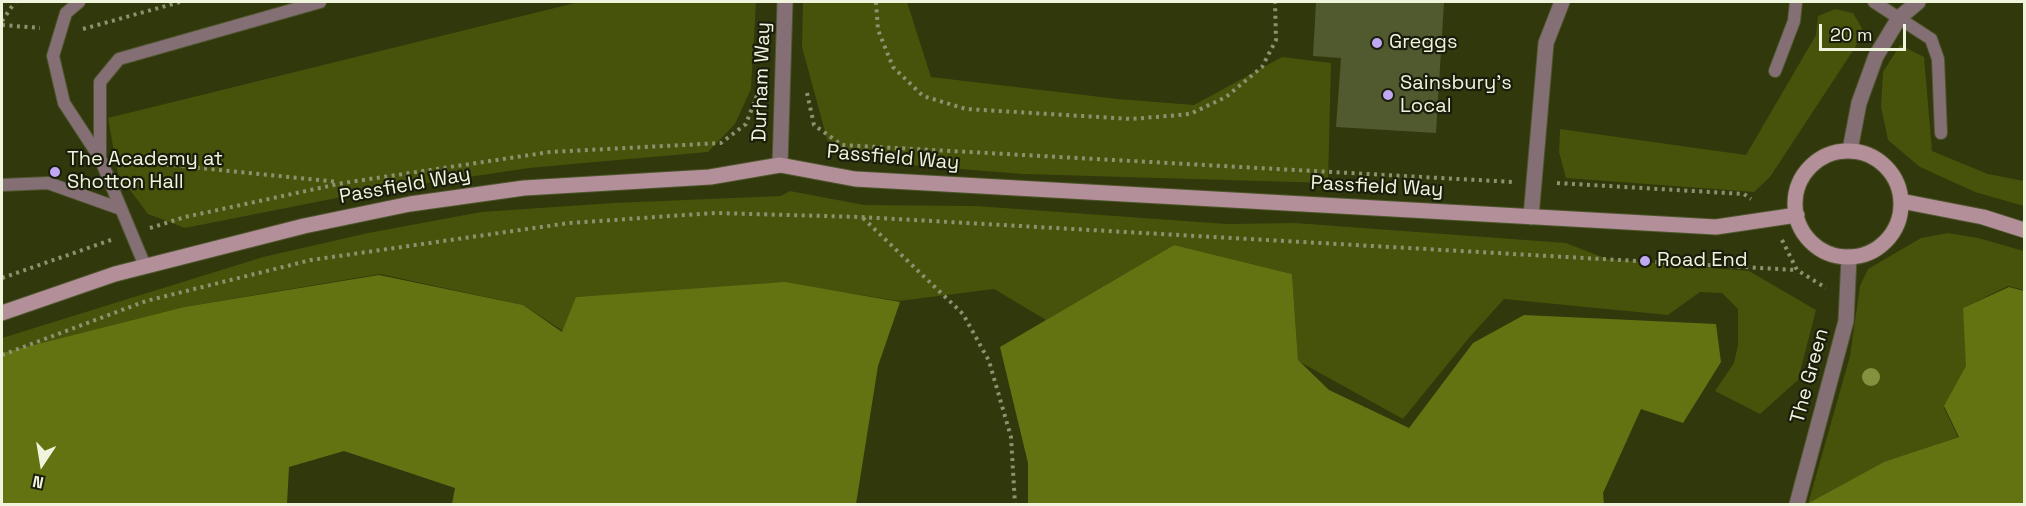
<!DOCTYPE html>
<style>
body{margin:0}
#map{position:relative;width:2026px;height:506px;overflow:hidden;background:#30380c;font-family:"Space Grotesk",sans-serif}
canvas{display:block}
.frame{position:absolute;inset:0;border:3px solid #eff5dd;pointer-events:none}
.north{position:absolute;left:12px;top:434px;width:60px;height:60px;-webkit-text-stroke:4px #1a1d0b;paint-order:stroke;rotate:192deg;font-size:16px;font-weight:700;line-height:24px;text-align:center;color:#eff5dd}
.north::after{content:'';display:block;margin:auto;width:21px;height:27px;background:#eff5dd;clip-path:polygon(50% 0,100% 100%,50% 72%,0 100%)}
.scale{position:absolute;left:1819px;top:24px;width:87px;height:27px;box-sizing:border-box;border:3px solid #eff5dd;border-top:0;padding-left:8px;font-size:18px;line-height:21px;white-space:nowrap;color:#eff5dd;-webkit-text-stroke:4px #1a1d0b;paint-order:stroke}
</style>
<div id="map">
<canvas width="2026" height="506"></canvas>
<div class="frame"></div>
<div class="north">N</div>
<div class="scale">20 m</div>
</div>
<script>
const ctx = document.querySelector('canvas').getContext('2d');
ctx.lineJoin = 'round';
function fill(path, color) {
  ctx.fillStyle = color;
  ctx.fill(path, 'evenodd');
}
function toPath(rows) {
  const path = new Path2D();
  for (const r of rows) {
    if (r.length === 3) {
      path.moveTo(r[0] + r[2], r[1]);
      path.arc(r[0], r[1], r[2], 0, 2 * Math.PI);
      continue;
    }
    path.moveTo(r[0], r[1]);
    for (let i = 2; i < r.length; i += 2) path.lineTo(r[i], r[i + 1]);
  }
  return path;
}
function stroke(path, color, width, dash) {
  ctx.strokeStyle = color;
  ctx.lineWidth = width;
  ctx.lineCap = dash ? 'butt' : 'round';
  ctx.setLineDash(dash || []);
  ctx.stroke(path);
}
function drawText(font, color, halo, rows, align = 'center') {
  ctx.font = font + ' "Space Grotesk",sans-serif';
  ctx.lineWidth = 4.5;
  ctx.setLineDash([]);
  ctx.textBaseline = 'middle';
  ctx.strokeStyle = halo;
  ctx.fillStyle = color;
  for (const [text, x, y, turn = 0] of rows) {
    ctx.save();
    ctx.translate(x, y);
    ctx.rotate((+turn || 0) * Math.PI / 180);
    ctx.textAlign = isNaN(turn) ? turn : align;
    if (halo) ctx.strokeText(text, 0, 0);
    ctx.fillText(text, 0, 0);
    ctx.restore();
  }
}
fill(toPath([
 [579,2,756,2,751,89,735,124,708,152,529,168,362,193,185,228,148,214,118,174,108,118],
 [803,2,907,2,931,77,1118,99,1194,105,1282,57,1331,63,1328,183,1023,174,859,161,830,150,802,47],
 [1835,9,1853,13,1862,28,1856,46,1770,177,1754,192,1566,178,1559,152,1560,129,1746,155,1816,35,1818,16],
 [1900,45,1924,57,1932,151,1988,174,2024,181,2024,206,1975,192,1920,167,1888,140,1881,107,1883,72],
 [790,191,864,205,976,206,1227,224,1295,223,1566,243,1607,259,1749,271,1816,310,1798,380,1760,414,1715,391,1734,363,1738,345,1738,309,1722,293,1700,292,1668,315,1504,299,1468,339,1403,419,1298,361,1292,274,1174,245,1046,320,994,289,899,301,786,283,577,297,563,331,523,305,380,274,184,307,2,353,2,338,263,257,368,233,481,212,613,203,781,196],
 [1948,233,1978,238,2024,251,2024,290,2008,286,1963,308,1968,363,1944,408,1958,437,1884,463,1808,504,1850,356,1860,286,1868,269,1921,238]
]), '#47520a');
fill(toPath([
 [1174,245,1292,274,1298,360,1329,390,1409,428,1473,343,1524,315,1716,324,1721,362,1683,423,1641,409,1603,493,1604,504,1028,504,1028,463,1000,347],
 [379,275,523,305,562,332,576,297,785,282,900,302,878,366,856,504,452,504,455,488,344,451,289,467,287,504,2,504,2,353,184,307],
 [2009,287,2024,291,2024,504,1807,504,1884,462,1959,437,1944,406,1966,366,1963,308]
]), '#647312');
fill(toPath([
 [1316,2,1444,2,1436,133,1336,127,1341,58,1313,56]
]), '#515a2f');
const lane = toPath([
 [79,2,66,13,53,56,64,103,100,158,145,266],
 [1874,2,1931,39,1938,59,1941,133],
 [1775,71,1794,21,1796,2],
 [100,158,100,82,119,59,320,2],
 [2,185,48,183,121,209]
]);
const street = toPath([
 [1850,150,1859,103,1876,56,1899,18,1918,2],
 [780,165,785,2],
 [1531,217,1546,43,1562,2],
 [1797,504,1846,321,1849,257]
]);
const secondary = toPath([
 [1848,204,53],
 [1901,201,1983,217,2024,230],
 [2,313,115,274,304,226,410,204,524,188,710,177,780,165,855,179,1716,227,1797,215]
]);
stroke(lane, '#4f562d', 14);
stroke(street, '#4f562d', 17);
stroke(secondary, '#4f562d', 17);
stroke(toPath([
 [876,2,878,30,893,67,923,96,966,109,1132,119,1190,114,1226,97,1262,67,1276,40,1275,2],
 [2,21,15,2],
 [2,25,40,28],
 [83,29,180,2],
 [807,93,814,125,842,145,1513,182],
 [122,160,338,182],
 [1557,183,1744,194,1751,199],
 [863,218,963,314,989,361,1011,437,1015,504],
 [150,228,185,217,343,183,550,152,721,143,746,124,759,90],
 [1782,240,1797,270,1826,288],
 [2,278,111,240],
 [2,355,146,301,311,260,569,223,715,213,861,217,1796,270]
]), '#8b9270', 4, [3, 4.5]);
stroke(lane, '#846f75', 12);
stroke(street, '#846f75', 15);
stroke(secondary, '#b28f99', 15);
ctx.fillStyle = '#82923e';
for (const [x, y] of [
 [1871,377]
]) {
  ctx.beginPath();
  ctx.arc(x, y, 9, 0, 2 * Math.PI);
  ctx.fill();
}
for (const [x, y, r, color] of [
 [1377,43,6,"#c0a8f3"],
 [1388,95,6,"#c0a8f3"],
 [55,172,6,"#c0a8f3"],
 [1645,261,6,"#c0a8f3"]
]) {
  const dot = new Path2D();
  dot.arc(x, y, r, 0, 2 * Math.PI);
  ctx.fillStyle = color;
  ctx.fill(dot);
  stroke(dot, '#1a1d0b', 2);
}
drawText('20px', '#eff5dd', '#1a1d0b', [
 ["Greggs",1389,43],
 ["Sainsbury's",1400,84],
 ["Local",1400,107],
 ["The Academy at",67,160],
 ["Shotton Hall",67,183],
 ["Road End",1657,261]
], 'left');
drawText('20px', '#eff5dd', '#1a1d0b', [
 ["Durham Way",762,82,-88],
 ["Passfield Way",893,158,5],
 ["Passfield Way",405,186,-10],
 ["Passfield Way",1377,187,3],
 ["The Green",1810,376,-75]
]);
</script>
